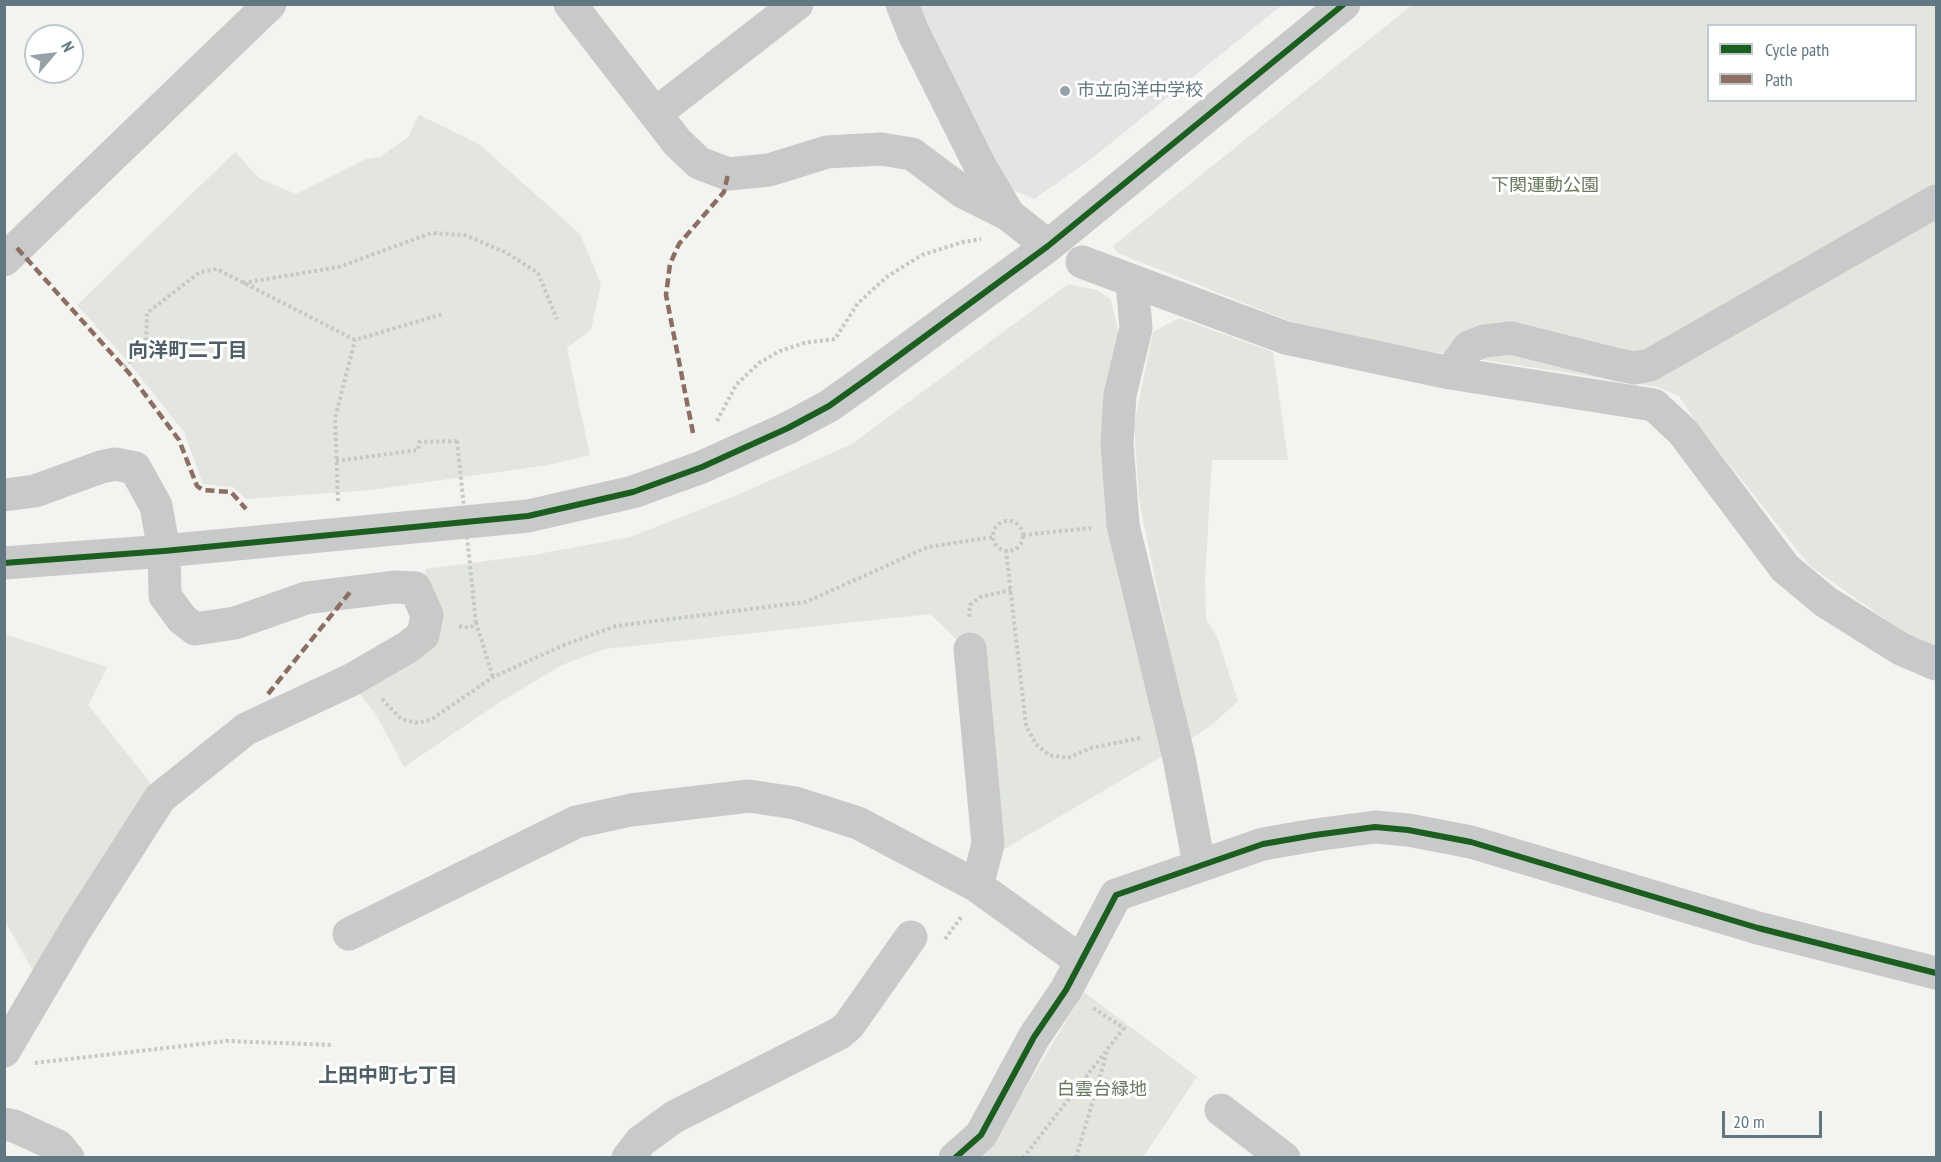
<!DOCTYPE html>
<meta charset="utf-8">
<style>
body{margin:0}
#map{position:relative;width:1941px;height:1162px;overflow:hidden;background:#f3f3f0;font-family:"PT Sans Narrow",sans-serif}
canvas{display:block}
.frame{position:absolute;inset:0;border:6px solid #617782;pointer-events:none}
.legend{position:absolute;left:1707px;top:24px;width:210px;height:78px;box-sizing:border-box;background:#fff;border:2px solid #c0c9cd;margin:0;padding:8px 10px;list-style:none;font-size:18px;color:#617782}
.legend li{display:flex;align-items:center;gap:12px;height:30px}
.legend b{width:30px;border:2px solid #c0c9cd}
.north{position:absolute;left:24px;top:24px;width:60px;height:60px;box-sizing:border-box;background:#fff;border:2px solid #c0c9cd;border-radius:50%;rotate:62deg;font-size:16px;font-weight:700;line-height:24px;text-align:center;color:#617782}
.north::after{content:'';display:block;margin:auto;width:21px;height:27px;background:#94a2a8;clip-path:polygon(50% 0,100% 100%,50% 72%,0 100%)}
.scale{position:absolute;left:1722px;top:1111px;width:100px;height:27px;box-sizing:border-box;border:3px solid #617782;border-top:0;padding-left:8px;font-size:18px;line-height:21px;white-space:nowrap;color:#617782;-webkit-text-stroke:4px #fff;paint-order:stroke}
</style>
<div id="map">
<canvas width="1941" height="1162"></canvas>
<div class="frame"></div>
<ul class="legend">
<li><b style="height:8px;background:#1b5e20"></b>Cycle path</li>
<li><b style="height:8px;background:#8d6e63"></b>Path</li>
</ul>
<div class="north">N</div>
<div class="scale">20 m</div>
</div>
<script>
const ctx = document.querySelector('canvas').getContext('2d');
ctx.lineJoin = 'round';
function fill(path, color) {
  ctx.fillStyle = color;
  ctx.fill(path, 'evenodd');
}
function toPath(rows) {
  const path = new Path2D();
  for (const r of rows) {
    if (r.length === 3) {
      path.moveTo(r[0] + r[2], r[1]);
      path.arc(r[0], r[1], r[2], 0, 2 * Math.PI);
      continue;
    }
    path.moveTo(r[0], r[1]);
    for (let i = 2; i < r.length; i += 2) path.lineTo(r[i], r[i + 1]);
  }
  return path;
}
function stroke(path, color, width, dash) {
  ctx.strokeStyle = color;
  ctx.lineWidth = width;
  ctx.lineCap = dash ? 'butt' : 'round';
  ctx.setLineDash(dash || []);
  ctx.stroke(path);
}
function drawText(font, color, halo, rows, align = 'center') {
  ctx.font = font + ' "PT Sans Narrow","Noto Sans JP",sans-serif';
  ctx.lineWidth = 6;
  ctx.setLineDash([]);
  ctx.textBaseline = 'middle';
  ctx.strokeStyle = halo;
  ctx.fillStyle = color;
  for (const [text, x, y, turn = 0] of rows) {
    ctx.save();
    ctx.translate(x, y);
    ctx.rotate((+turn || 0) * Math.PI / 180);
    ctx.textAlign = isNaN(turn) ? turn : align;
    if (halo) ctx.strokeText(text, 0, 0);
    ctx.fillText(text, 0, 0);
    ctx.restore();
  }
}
fill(toPath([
 [919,5,1282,5,1091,159,1034,199,1005,186,922,23]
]), '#e3e4e3');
fill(toPath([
 [1412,5,1936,5,1936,650,1912,638,1810,566,1696,422,1679,396,1658,387,1325,335,1118,253,1113,246],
 [1708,26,1916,26,1916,100,1708,100],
 [419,115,479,144,580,234,601,284,591,330,567,348,590,455,548,465,371,490,246,499,233,487,203,484,184,432,130,364,77,305,235,152,260,179,296,194,366,159,380,157,408,137],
 [1068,284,1097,290,1111,300,1119,335,1104,453,1107,526,1160,740,1166,754,996,854,959,642,930,614,605,649,562,665,497,704,404,767,377,716,357,690,437,635,425,569,533,555,630,537,735,496,852,444],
 [1179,318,1273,352,1288,460,1212,460,1205,578,1206,619,1217,637,1238,701,1213,724,1188,741,1139,499,1134,425,1153,332],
 [4,634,107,667,88,705,152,785,37,978,5,921],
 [1084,992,1197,1077,1143,1157,976,1158,992,1143]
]), '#e2e6de');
stroke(toPath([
 [243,283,339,267,431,233,465,235,507,253,538,273,557,319],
 [124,367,146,346,147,313,200,272,217,269,355,340,443,314],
 [717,421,736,385,759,363,780,351,804,343,835,339,858,303,888,276,922,255,963,242,981,239],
 [336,461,418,450,419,442,457,441],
 [338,501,335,418,355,340],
 [1008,536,15],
 [1023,535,1091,528],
 [1006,550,1026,726,1036,744,1049,755,1068,758,1091,748,1140,738],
 [969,617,970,605,980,597,1011,590],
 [459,626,470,628,476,623,493,677],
 [382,699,401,719,418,723,432,719,493,677,564,645,616,626,806,602,928,547,993,537],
 [945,939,962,916],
 [35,1063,226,1041,333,1045],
 [1023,1158,1124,1028,1093,1008],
 [1076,1158,1107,1052]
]), '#c6c8c8', 4, [3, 3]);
stroke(toPath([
 [570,4,677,142,699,163,728,174,769,170,827,152,881,149,912,154,963,192,1009,215,1048,246],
 [902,4,913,32,979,164,1009,215],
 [655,114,797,4],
 [4,260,270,4],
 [1082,262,1286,338,1450,373,1654,405,1683,432,1785,568,1826,602,1901,649,1936,664],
 [1132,281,1136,328,1120,395,1117,443,1123,525,1179,758,1199,864],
 [1450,373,1469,347,1484,341,1511,338,1619,365,1635,368,1650,365,1936,201],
 [4,495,35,491,101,467,115,464,135,468,156,506,164,551,165,596,182,619,195,629,235,623,306,598,394,587,415,588,427,615,423,635,408,647,351,680,246,729,160,798,76,929,4,1051],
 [4,563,164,551,528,516,633,492,702,467,788,428,829,406,867,379,1048,246,1344,4],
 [970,649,988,844,977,886],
 [349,934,576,822,631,810,749,796,795,803,858,823,977,886,1081,961],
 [1221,1110,1284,1158],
 [4,1124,14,1126,58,1146,68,1158],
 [628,1158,641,1141,674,1117,840,1033,849,1025,911,937],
 [955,1158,981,1135,1034,1037,1066,990,1116,895,1263,844,1315,835,1375,827,1408,830,1471,842,1758,928,1936,973]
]), '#c8caca', 33);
stroke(toPath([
 [457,441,476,623]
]), '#c6c8c8', 4, [3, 3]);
stroke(toPath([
 [17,248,129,373,179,440,197,486,203,490,231,492,246,509],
 [693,433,666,295,670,264,679,244,724,192,728,174],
 [268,694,350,592]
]), '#8d6e63', 4.5, [9, 4.5]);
stroke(toPath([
 [4,563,164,551,528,516,633,492,702,467,788,428,829,406,867,379,1048,246,1344,4],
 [955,1158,981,1135,1034,1037,1066,990,1116,895,1263,844,1315,835,1375,827,1408,830,1471,842,1758,928,1936,973]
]), '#1b5e20', 6);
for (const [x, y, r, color] of [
 [1065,91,6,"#94a2a8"]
]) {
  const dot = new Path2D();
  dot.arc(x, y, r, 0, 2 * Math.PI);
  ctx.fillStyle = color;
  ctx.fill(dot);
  stroke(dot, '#fff', 2);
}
drawText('18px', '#617782', '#fff', [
 ["市立向洋中学校",1077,91]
], 'left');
drawText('18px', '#687960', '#fff', [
 ["下関運動公園",1545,186],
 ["白雲台緑地",1102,1090]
]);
drawText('bold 20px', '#4f5f67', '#fff', [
 ["向洋町二丁目",188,351],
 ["上田中町七丁目",388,1076]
]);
</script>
